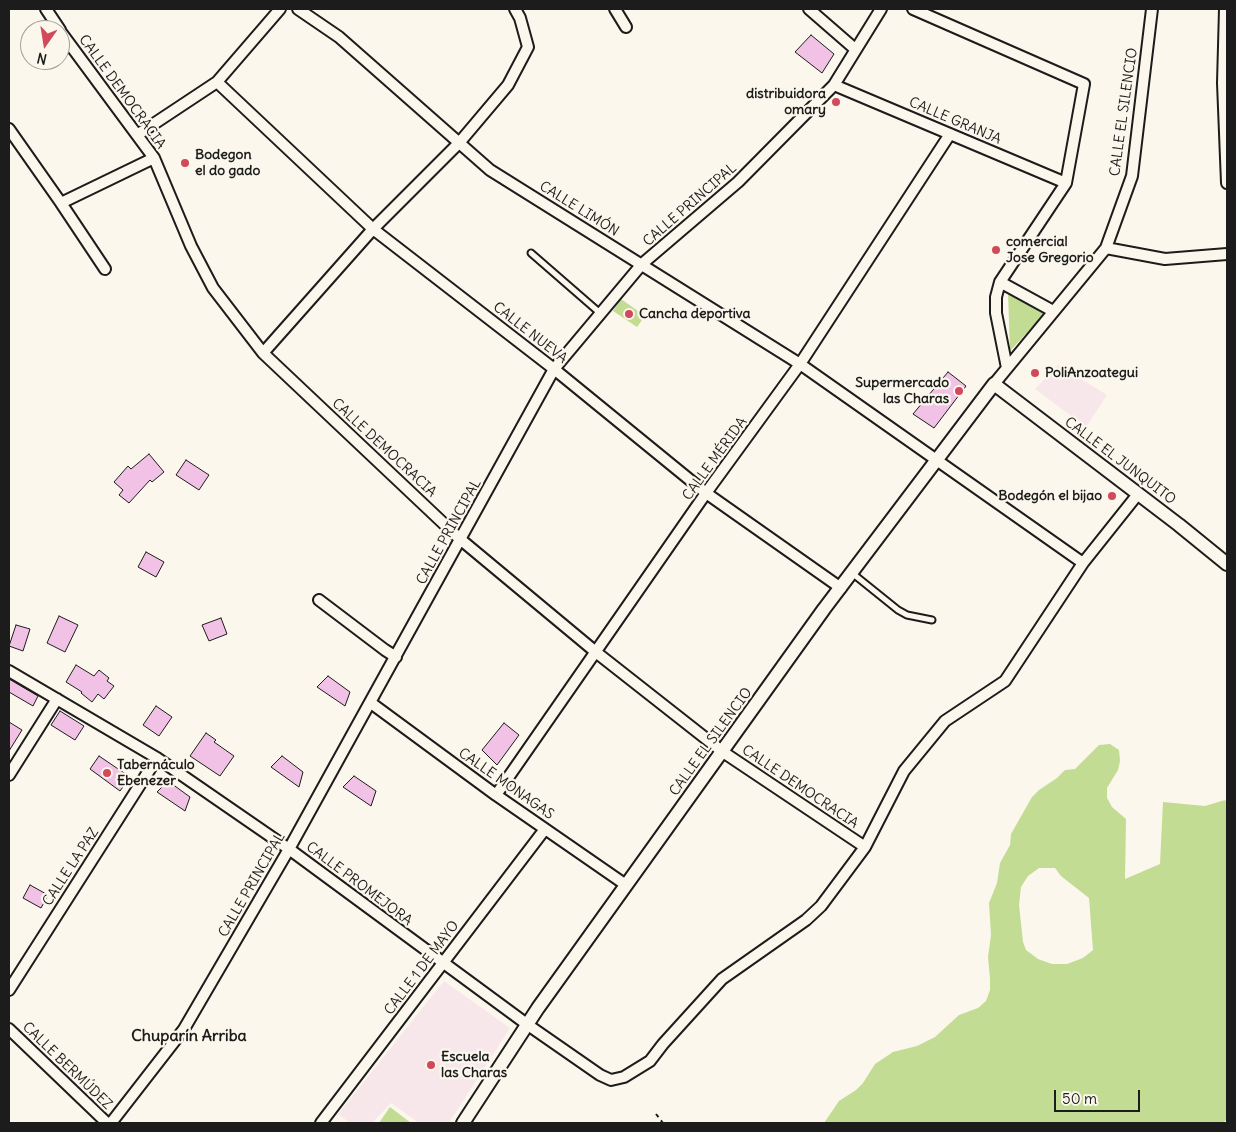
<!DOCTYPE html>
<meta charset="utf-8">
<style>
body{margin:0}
#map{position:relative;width:1236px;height:1132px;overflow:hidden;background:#fbf7ec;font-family:Delius,sans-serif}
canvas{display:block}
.frame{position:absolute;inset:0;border:10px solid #1c1c1c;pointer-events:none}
.north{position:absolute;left:20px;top:20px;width:50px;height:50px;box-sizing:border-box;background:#fbf7ec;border:1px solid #a29f99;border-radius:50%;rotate:193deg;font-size:14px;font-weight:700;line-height:20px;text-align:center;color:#1c1c1c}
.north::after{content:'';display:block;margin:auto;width:18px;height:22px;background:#d1495b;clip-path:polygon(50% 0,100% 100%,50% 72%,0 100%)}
.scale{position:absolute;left:1054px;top:1090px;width:86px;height:22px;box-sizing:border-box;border:2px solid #1c1c1c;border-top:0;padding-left:6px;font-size:15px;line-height:18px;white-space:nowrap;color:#1c1c1c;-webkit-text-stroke:4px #fbf7ec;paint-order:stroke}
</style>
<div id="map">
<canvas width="1236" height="1132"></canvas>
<div class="frame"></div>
<div class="north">N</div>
<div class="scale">50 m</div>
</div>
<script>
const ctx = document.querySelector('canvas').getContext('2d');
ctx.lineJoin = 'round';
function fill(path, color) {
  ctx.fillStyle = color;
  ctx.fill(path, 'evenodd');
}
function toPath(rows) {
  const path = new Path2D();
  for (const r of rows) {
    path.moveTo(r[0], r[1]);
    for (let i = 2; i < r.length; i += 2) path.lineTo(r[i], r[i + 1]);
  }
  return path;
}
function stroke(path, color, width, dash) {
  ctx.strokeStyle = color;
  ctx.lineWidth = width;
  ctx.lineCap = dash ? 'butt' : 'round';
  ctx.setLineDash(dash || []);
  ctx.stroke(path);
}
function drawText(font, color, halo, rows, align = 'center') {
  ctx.font = font + ' Delius,sans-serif';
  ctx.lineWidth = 4.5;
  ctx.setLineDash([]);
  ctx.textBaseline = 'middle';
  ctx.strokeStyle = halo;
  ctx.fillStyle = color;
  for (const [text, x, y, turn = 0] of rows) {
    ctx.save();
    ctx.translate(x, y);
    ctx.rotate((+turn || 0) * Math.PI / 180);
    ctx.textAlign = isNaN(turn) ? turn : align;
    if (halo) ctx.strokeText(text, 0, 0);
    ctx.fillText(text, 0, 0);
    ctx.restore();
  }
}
fill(toPath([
 [1058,365,1107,395,1086,427,1035,389],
 [444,981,510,1028,449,1123,419,1123,391,1103,372,1123,350,1123,338,1114]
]), '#f8e7ea');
fill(toPath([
 [1008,293,1044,314,1010,351],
 [621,299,645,316,637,327,613,311],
 [1110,744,1119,750,1120,761,1118,770,1107,788,1107,798,1112,807,1126,819,1125,879,1160,864,1163,802,1205,806,1225,800,1227,803,1227,1119,1223,1123,824,1123,839,1101,856,1090,863,1083,875,1064,893,1052,917,1046,935,1037,959,1015,978,1008,986,1001,990,990,990,979,988,957,991,935,989,903,997,883,1000,863,1010,845,1011,834,1032,797,1039,790,1057,778,1065,770,1075,769,1099,745],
 [1039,868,1055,868,1061,876,1089,898,1093,950,1083,958,1067,964,1052,964,1038,959,1026,950,1023,942,1019,905,1021,887,1028,876],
 [390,1107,411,1123,379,1123]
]), '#c2dc93');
const building = toPath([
 [811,35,834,54,822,73,795,52,811,35],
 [948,372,966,386,934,428,913,414,948,372],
 [149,454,164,472,152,482,150,480,129,503,119,495,123,490,114,482,128,466,131,469,149,454],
 [186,460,209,475,199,490,176,475,186,460],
 [146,552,164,562,156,577,138,567,146,552],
 [59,616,78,625,65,652,47,643,59,616],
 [221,618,227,634,209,641,202,625,221,618],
 [16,625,30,629,23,651,9,646,16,625],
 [76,665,94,676,99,670,109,678,107,681,114,686,104,699,98,694,92,702,81,693,82,692,66,682,76,665],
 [328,676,350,692,345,706,317,687,328,676],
 [9,679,38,696,33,706,9,692,9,679],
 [156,706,172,717,159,736,143,725,156,706],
 [60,711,84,726,75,740,51,725,60,711],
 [9,722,22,730,9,751,9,722],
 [504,723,519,735,497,765,482,750,504,723],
 [206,733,216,740,214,742,234,756,220,776,190,756,206,733],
 [99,756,130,777,120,791,90,769,99,756],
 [282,756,303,772,299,787,271,767,282,756],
 [354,776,376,791,371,806,343,787,354,776],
 [168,781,190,797,185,811,157,792,168,781],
 [30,885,48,895,41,908,23,898,30,885]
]);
fill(building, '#f1c2e5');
stroke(building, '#1c1c1c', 1);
const service = toPath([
 [531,253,600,313],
 [852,573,898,610,907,615,932,620]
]);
const minor = toPath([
 [46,9,60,30],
 [298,9,339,37,490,170,800,364,1083,563],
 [615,9,626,27],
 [809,9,855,49],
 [913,9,1084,84,1066,183,1000,282,996,297,996,313,1007,368],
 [1225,9,1223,83,1227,183],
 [60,31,154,158,191,246,213,288,263,353,460,539,597,653,723,752,865,847],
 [217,82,373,229,554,369,706,493,841,588],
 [834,85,1066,183],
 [9,129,61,203,154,158],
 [137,135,217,82,280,9],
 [61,203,105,269],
 [1106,248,1165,259,1227,254],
 [1000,282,1053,311],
 [263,353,373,229,459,143,508,85,528,47,520,18,515,9],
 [994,384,1106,248,1132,176,1152,9],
 [319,600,385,650,396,657],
 [9,671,157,758,289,849,528,1025,600,1075,611,1080,624,1077,650,1061,663,1044,722,979,806,920,821,906,865,847,904,771,945,721,1005,681,1083,563,1138,494],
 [371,703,496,795,626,885],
 [9,775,57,699],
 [496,795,706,493,800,364,950,134],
 [9,990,157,758],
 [9,1029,107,1123],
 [111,1123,184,1029,289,849,554,369,642,264,738,182,834,85,881,9],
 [321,1123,545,829]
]);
const tertiary = toPath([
 [463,1123,538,1008,824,609,994,384,1179,525,1227,564]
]);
stroke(service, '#1c1c1c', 9);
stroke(minor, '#1c1c1c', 14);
stroke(tertiary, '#1c1c1c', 16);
stroke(toPath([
 [656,1114,663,1123]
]), '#1c1c1c', 2, [4, 4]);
stroke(service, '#fbf7ec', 5);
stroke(minor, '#fbf7ec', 10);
stroke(tertiary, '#fbf7ec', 12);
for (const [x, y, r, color] of [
 [836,102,5,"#d1495b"],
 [185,163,5,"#d1495b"],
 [996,250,5,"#d1495b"],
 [629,314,5,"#d1495b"],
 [1035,373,5,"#d1495b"],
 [959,391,5,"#d1495b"],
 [1112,496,5,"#d1495b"],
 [107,773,5,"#d1495b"],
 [431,1065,5,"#d1495b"]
]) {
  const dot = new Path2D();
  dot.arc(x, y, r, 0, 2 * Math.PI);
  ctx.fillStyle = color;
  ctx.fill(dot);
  stroke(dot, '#fbf7ec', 2);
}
drawText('14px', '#1c1c1c', '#fbf7ec', [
 ["CALLE DEMOCRACIA",122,92,54],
 ["CALLE EL SILENCIO",1124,112,-82],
 ["CALLE GRANJA",955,121,23],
 ["CALLE PRINCIPAL",690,205,-41],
 ["CALLE LIMÓN",579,209,32],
 ["CALLE NUEVA",530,333,38],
 ["CALLE DEMOCRACIA",384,448,43],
 ["CALLE MÉRIDA",715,459,-54],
 ["CALLE EL JUNQUITO",1120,461,37],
 ["CALLE PRINCIPAL",449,532,-61],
 ["CALLE EL SILENCIO",711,742,-54],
 ["CALLE MONAGAS",506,784,35],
 ["CALLE DEMOCRACIA",800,787,34],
 ["CALLE LA PAZ",71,867,-57],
 ["CALLE PROMEJORA",359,884,37],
 ["CALLE PRINCIPAL",252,885,-60],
 ["CALLE 1 DE MAYO",422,968,-53],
 ["CALLE BERMÚDEZ",67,1066,44]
]);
drawText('bold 14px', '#1c1c1c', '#fbf7ec', [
 ["distribuidora",826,94,"right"],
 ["omary",826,110,"right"],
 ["Bodegon",195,155],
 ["el do gado",195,171],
 ["comercial",1006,242],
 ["Jose Gregorio",1006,258],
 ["Cancha deportiva",639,314],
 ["PoliAnzoategui",1045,373],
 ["Supermercado",949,383,"right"],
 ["las Charas",949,399,"right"],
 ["Bodegón el bijao",1102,496,"right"],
 ["Tabernáculo",117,765],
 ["Ebenezer",117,781],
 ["Escuela",441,1057],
 ["las Charas",441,1073]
], 'left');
drawText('bold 16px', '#1c1c1c', '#fbf7ec', [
 ["Chuparín Arriba",189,1036]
]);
</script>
